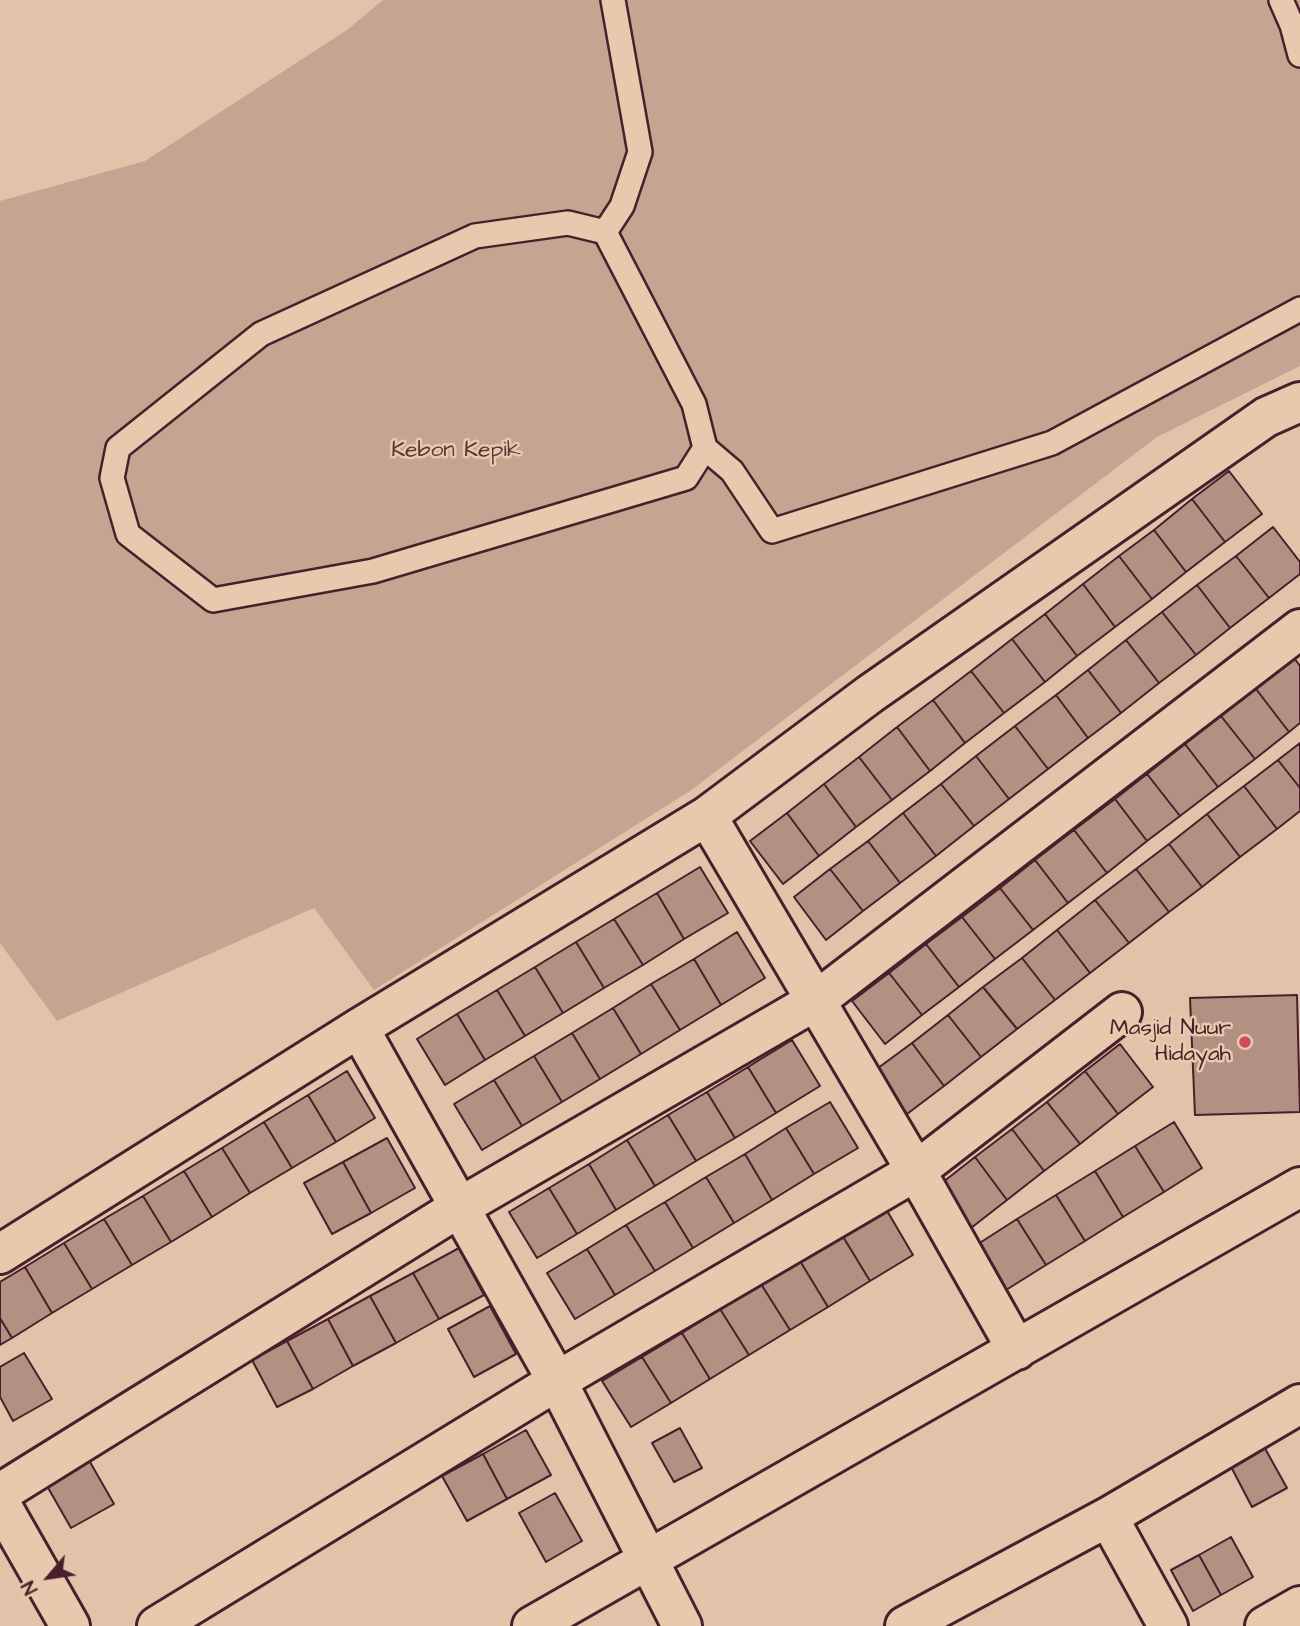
<!DOCTYPE html>
<style>
body{margin:0}
#map{position:relative;width:1300px;height:1626px;overflow:hidden;background:#e1c3a9;font-family:"Architects Daughter",sans-serif}
canvas{display:block}
.north{position:absolute;left:14px;top:1542px;width:70px;height:70px;-webkit-text-stroke:5px #e7caae;paint-order:stroke;rotate:241deg;font-size:19px;font-weight:700;line-height:28px;text-align:center;color:#4a1f2b}
.north::after{content:'';display:block;margin:auto;width:24px;height:32px;background:#4a1f2b;clip-path:polygon(50% 0,100% 100%,50% 72%,0 100%)}
</style>
<div id="map">
<canvas width="1300" height="1626"></canvas>
<div class="north">N</div>
</div>
<script>
const ctx = document.querySelector('canvas').getContext('2d');
ctx.lineJoin = 'round';
function fill(path, color) {
  ctx.fillStyle = color;
  ctx.fill(path, 'evenodd');
}
function toPath(rows) {
  const path = new Path2D();
  for (const r of rows) {
    path.moveTo(r[0], r[1]);
    for (let i = 2; i < r.length; i += 2) path.lineTo(r[i], r[i + 1]);
  }
  return path;
}
function stroke(path, color, width, dash) {
  ctx.strokeStyle = color;
  ctx.lineWidth = width;
  ctx.lineCap = dash ? 'butt' : 'round';
  ctx.setLineDash(dash || []);
  ctx.stroke(path);
}
function drawText(font, color, halo, rows, align = 'center') {
  ctx.font = font + ' "Architects Daughter",sans-serif';
  ctx.lineWidth = 5;
  ctx.setLineDash([]);
  ctx.textBaseline = 'middle';
  ctx.strokeStyle = halo;
  ctx.fillStyle = color;
  for (const [text, x, y, turn = 0] of rows) {
    ctx.save();
    ctx.translate(x, y);
    ctx.rotate((+turn || 0) * Math.PI / 180);
    ctx.textAlign = isNaN(turn) ? turn : align;
    if (halo) ctx.strokeText(text, 0, 0);
    ctx.fillText(text, 0, 0);
    ctx.restore();
  }
}
fill(toPath([
 [383,0,1300,0,1300,366,1157,437,690,791,374,990,314,908,57,1021,0,943,0,201,145,161,347,30]
]), '#c5a592');
const building = toPath([
 [1229,471,1262,514,1225,542,1192,499,1229,471],
 [1192,499,1225,542,1186,572,1154,530,1192,499],
 [1273,527,1300,562,1300,574,1269,598,1236,556,1273,527],
 [1154,530,1186,572,1152,599,1119,556,1154,530],
 [1119,556,1152,599,1115,627,1083,584,1119,556],
 [1236,556,1269,598,1230,628,1197,585,1236,556],
 [1083,584,1115,627,1077,656,1045,614,1083,584],
 [1197,585,1230,628,1196,655,1162,612,1197,585],
 [1162,612,1196,655,1159,683,1126,640,1162,612],
 [1045,614,1077,656,1045,682,1012,639,1045,614],
 [1012,639,1045,682,1004,713,971,671,1012,639],
 [1126,640,1159,683,1121,713,1088,670,1126,640],
 [1295,659,1300,666,1300,723,1289,732,1256,689,1295,659],
 [1088,670,1121,713,1088,738,1056,695,1088,670],
 [971,671,1004,713,965,743,933,700,971,671],
 [1256,689,1289,732,1255,759,1221,716,1256,689],
 [1056,695,1088,738,1048,769,1015,726,1056,695],
 [933,700,965,743,930,771,897,727,933,700],
 [1221,716,1255,759,1218,787,1185,744,1221,716],
 [1015,726,1048,769,1009,799,976,756,1015,726],
 [897,727,930,771,892,800,859,757,897,727],
 [1300,743,1300,788,1278,760,1300,743],
 [1185,744,1218,787,1180,816,1147,774,1185,744],
 [976,756,1009,799,974,826,941,784,976,756],
 [859,757,892,800,856,827,824,784,859,757],
 [1278,760,1300,788,1300,811,1277,829,1244,786,1278,760],
 [1147,774,1180,816,1147,841,1115,799,1147,774],
 [824,784,856,827,819,856,787,813,824,784],
 [941,784,974,826,936,856,903,813,941,784],
 [1244,786,1277,829,1240,857,1207,814,1244,786],
 [1115,799,1147,841,1107,873,1074,830,1115,799],
 [787,813,819,856,783,884,750,841,787,813],
 [903,813,936,856,900,883,868,841,903,813],
 [1207,814,1240,857,1202,887,1169,844,1207,814],
 [1074,830,1107,873,1068,903,1035,860,1074,830],
 [868,841,900,883,863,911,830,869,868,841],
 [1169,844,1202,887,1169,912,1136,869,1169,844],
 [1035,860,1068,903,1033,930,1000,888,1035,860],
 [700,867,728,913,684,939,657,893,700,867],
 [830,869,863,911,826,940,794,897,830,869],
 [1136,869,1169,912,1129,943,1095,900,1136,869],
 [1000,888,1033,930,995,959,962,917,1000,888],
 [657,893,684,939,643,965,614,919,657,893],
 [1095,900,1129,943,1090,973,1057,930,1095,900],
 [962,917,995,959,959,987,926,944,962,917],
 [614,919,643,965,604,988,576,942,614,919],
 [1057,930,1090,973,1055,1000,1022,958,1057,930],
 [737,932,765,978,721,1005,694,959,737,932],
 [576,942,604,988,563,1013,535,967,576,942],
 [926,944,959,987,922,1015,889,973,926,944],
 [1022,958,1055,1000,1017,1029,983,987,1022,958],
 [694,959,721,1005,680,1030,651,984,694,959],
 [535,967,563,1013,525,1036,497,990,535,967],
 [889,973,922,1015,885,1044,852,1001,889,973],
 [651,984,680,1030,641,1054,613,1008,651,984],
 [983,987,1017,1029,981,1057,948,1015,983,987],
 [497,990,525,1036,485,1060,457,1014,497,990],
 [1297,995,1300,1112,1195,1115,1190,998,1297,995],
 [613,1008,641,1054,600,1079,572,1033,613,1008],
 [457,1014,485,1060,445,1085,417,1039,457,1014],
 [948,1015,981,1057,944,1086,912,1043,948,1015],
 [572,1033,600,1079,562,1102,534,1056,572,1033],
 [792,1040,820,1086,776,1113,748,1067,792,1040],
 [912,1043,944,1086,907,1114,874,1071,912,1043],
 [1120,1044,1153,1087,1118,1114,1085,1071,1120,1044],
 [534,1056,562,1102,522,1126,494,1080,534,1056],
 [748,1067,776,1113,735,1138,707,1092,748,1067],
 [347,1071,375,1118,336,1142,308,1095,347,1071],
 [1085,1071,1118,1114,1080,1144,1047,1102,1085,1071],
 [494,1080,522,1126,482,1150,454,1104,494,1080],
 [707,1092,735,1138,696,1161,668,1115,707,1092],
 [308,1095,336,1142,292,1168,264,1122,308,1095],
 [830,1102,858,1148,814,1174,786,1128,830,1102],
 [1047,1102,1080,1144,1044,1171,1012,1129,1047,1102],
 [668,1115,696,1161,655,1186,627,1140,668,1115],
 [264,1122,292,1168,250,1193,222,1148,264,1122],
 [1174,1122,1202,1168,1164,1192,1135,1146,1174,1122],
 [786,1128,814,1174,772,1200,745,1154,786,1128],
 [1012,1129,1044,1171,1007,1200,975,1157,1012,1129],
 [387,1138,415,1188,371,1213,343,1162,387,1138],
 [627,1140,655,1186,616,1210,589,1164,627,1140],
 [1135,1146,1164,1192,1123,1217,1095,1171,1135,1146],
 [222,1148,250,1193,212,1217,184,1171,222,1148],
 [745,1154,772,1200,734,1223,706,1177,745,1154],
 [975,1157,1007,1200,971,1228,938,1186,975,1157],
 [343,1162,371,1213,332,1234,304,1183,343,1162],
 [589,1164,616,1210,577,1234,549,1188,589,1164],
 [184,1171,212,1217,171,1242,143,1196,184,1171],
 [1095,1171,1123,1217,1085,1241,1056,1195,1095,1171],
 [706,1177,734,1223,693,1248,665,1202,706,1177],
 [549,1188,577,1234,537,1258,509,1212,549,1188],
 [1056,1195,1085,1241,1046,1265,1017,1219,1056,1195],
 [143,1196,171,1242,132,1265,104,1219,143,1196],
 [665,1202,693,1248,655,1271,626,1225,665,1202],
 [886,1209,913,1255,870,1281,842,1235,886,1209],
 [104,1219,132,1265,92,1289,64,1243,104,1219],
 [1017,1219,1046,1265,1006,1290,978,1244,1017,1219],
 [626,1225,655,1271,615,1295,587,1249,626,1225],
 [842,1235,870,1281,828,1307,800,1261,842,1235],
 [64,1243,92,1289,52,1313,25,1267,64,1243],
 [459,1248,484,1295,439,1319,413,1273,459,1248],
 [587,1249,615,1295,575,1319,547,1273,587,1249],
 [800,1261,828,1307,790,1330,761,1284,800,1261],
 [25,1267,52,1313,12,1338,0,1318,0,1282,25,1267],
 [413,1273,439,1319,396,1343,370,1296,413,1273],
 [761,1284,790,1330,749,1355,720,1309,761,1284],
 [370,1296,396,1343,353,1366,328,1319,370,1296],
 [490,1306,516,1354,474,1377,448,1329,490,1306],
 [720,1309,749,1355,710,1379,682,1333,720,1309],
 [0,1318,12,1338,0,1345,0,1318],
 [328,1319,353,1366,313,1389,287,1341,328,1319],
 [682,1333,710,1379,671,1403,642,1357,682,1333],
 [287,1341,313,1389,277,1407,252,1360,287,1341],
 [24,1353,52,1399,13,1421,0,1397,0,1367,24,1353],
 [642,1357,671,1403,631,1427,602,1381,642,1357],
 [680,1428,702,1468,674,1482,652,1443,680,1428],
 [526,1430,551,1475,507,1499,483,1454,526,1430],
 [1262,1443,1287,1488,1252,1507,1228,1461,1262,1443],
 [483,1454,507,1499,467,1521,442,1476,483,1454],
 [86,1455,114,1504,71,1528,43,1479,86,1455],
 [555,1493,582,1541,546,1562,519,1513,555,1493],
 [1231,1537,1253,1577,1221,1595,1199,1555,1231,1537],
 [1199,1555,1221,1595,1193,1611,1171,1570,1199,1555]
]);
fill(building, '#b29082');
stroke(building, '#4a1f2b', 2);
const lane = toPath([
 [1281,0,1292,25,1300,55],
 [568,223,605,232,694,404,705,448,686,478,373,571,213,600,128,534,112,478,118,448,261,334,475,236,568,223],
 [605,232,622,206,640,152,613,0],
 [705,448,732,471,772,531,1052,443,1300,309]
]);
const street = toPath([
 [707,816,916,1171,1017,1350],
 [359,1028,557,1381,682,1626],
 [0,1254,359,1028,707,816,870,694,1266,417,1300,402],
 [0,1493,460,1207,817,1000,1300,629],
 [0,1503,70,1626],
 [1108,1517,1168,1626],
 [157,1626,557,1381,916,1171,1122,1012],
 [532,1626,1300,1187],
 [905,1626,1108,1517,1300,1404],
 [1265,1626,1300,1606]
]);
stroke(lane, '#4a1f2b', 28);
stroke(street, '#4a1f2b', 44);
stroke(lane, '#e7caae', 23);
stroke(street, '#e7caae', 38);
for (const [x, y, r, color] of [
 [1245,1042,7,"#d1495b"]
]) {
  const dot = new Path2D();
  dot.arc(x, y, r, 0, 2 * Math.PI);
  ctx.fillStyle = color;
  ctx.fill(dot);
  stroke(dot, '#e7caae', 2.5);
}
drawText('23px', '#5c333a', '#e7caae', [
 ["Kebon Kepik",456,451]
]);
drawText('23px', '#4a1f2b', '#e7caae', [
 ["Masjid Nuur",1231,1029],
 ["Hidayah",1231,1055]
], 'right');
</script>
